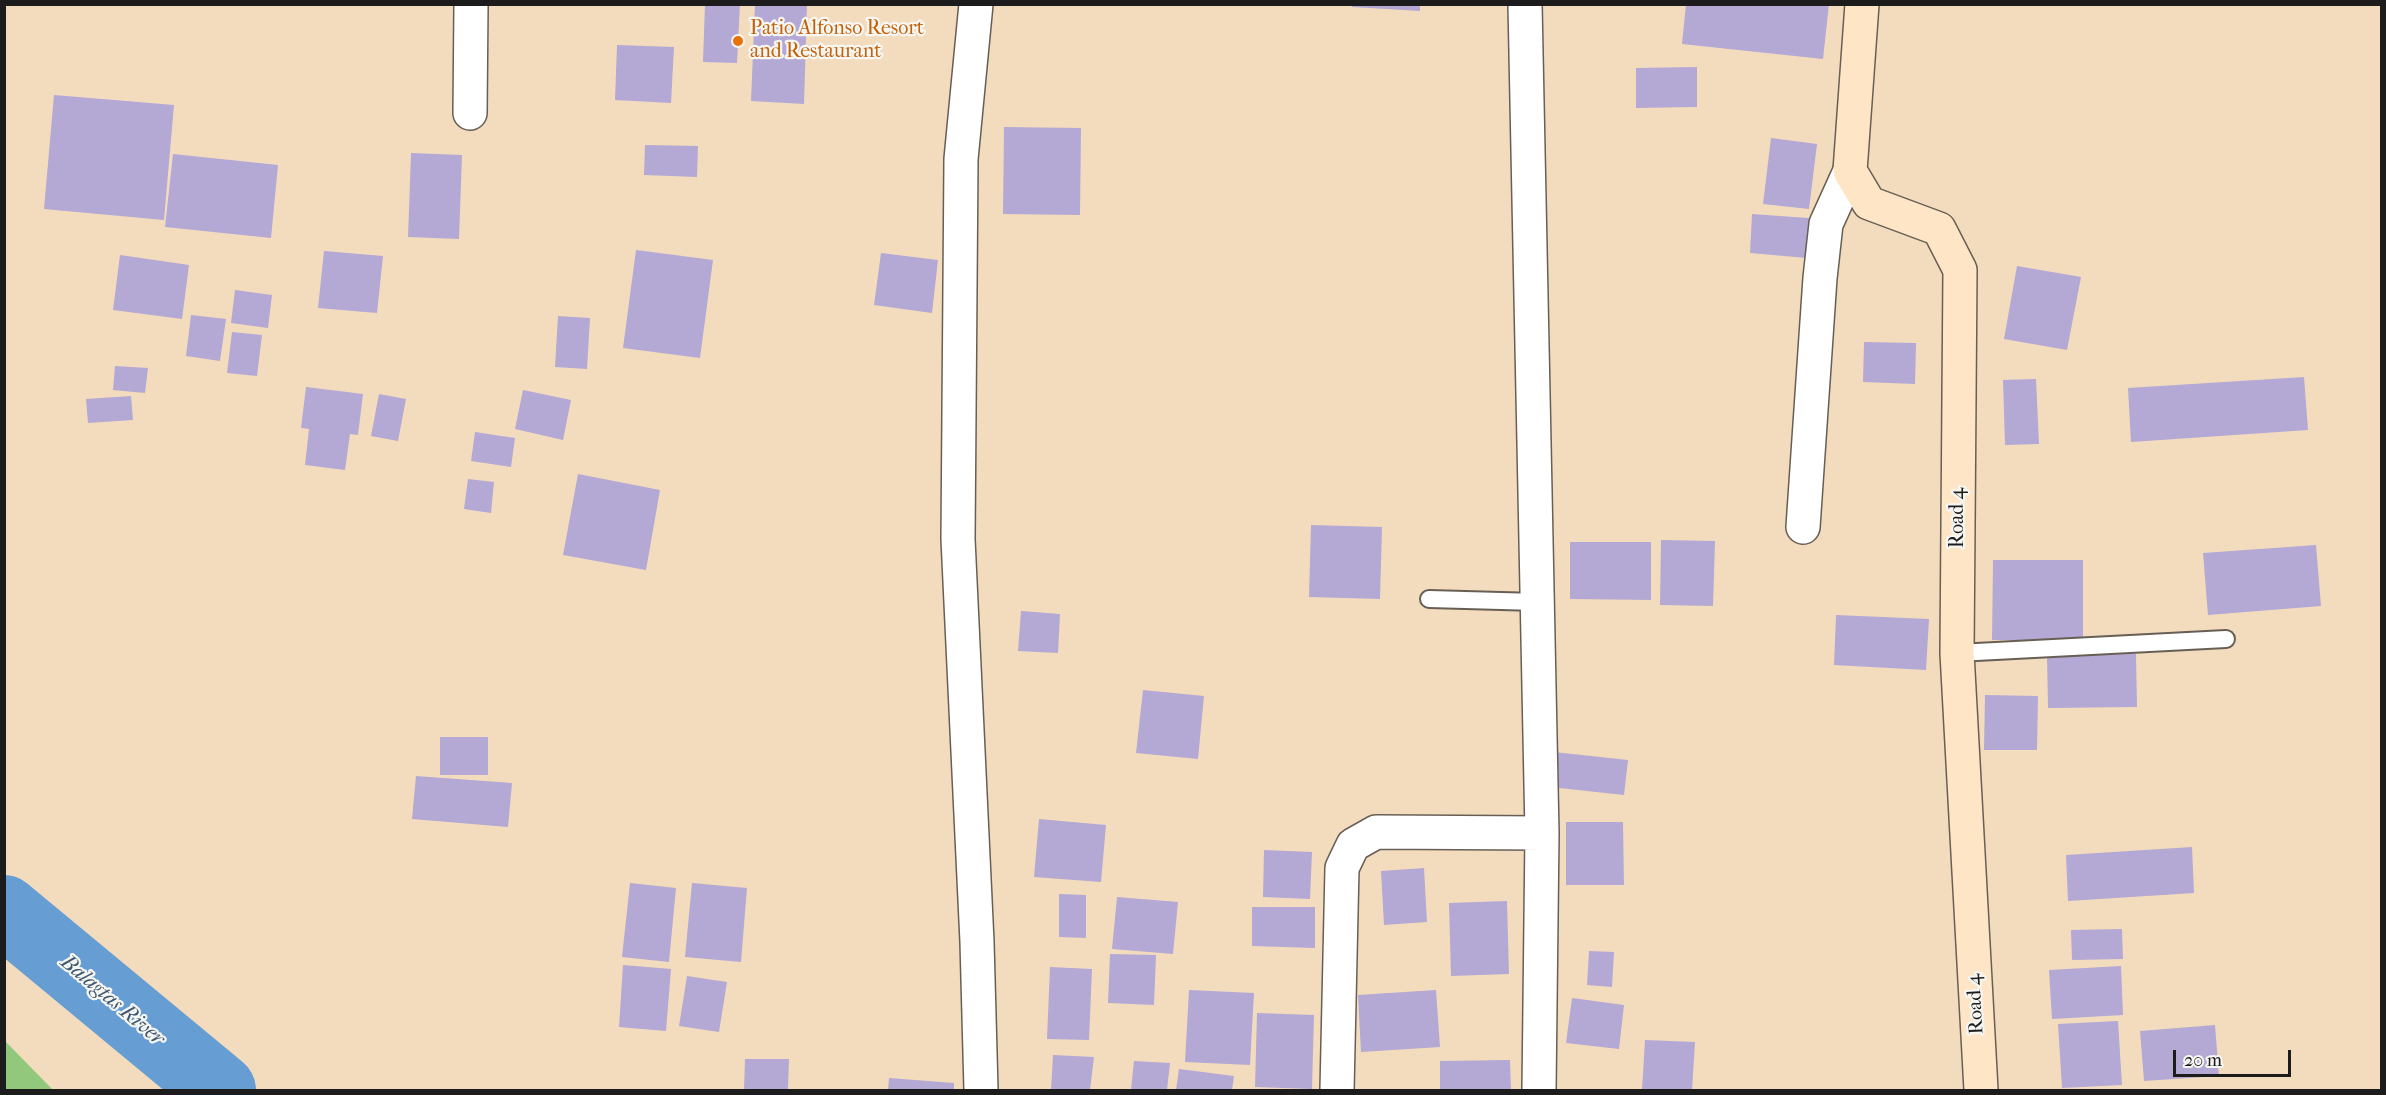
<!DOCTYPE html>
<style>
body{margin:0}
#map{position:relative;width:2386px;height:1095px;overflow:hidden;background:#f3dcbe;font-family:"IM FELL French Canon",serif}
canvas{display:block}
.frame{position:absolute;inset:0;border:6px solid #1c1c1c;pointer-events:none}
.scale{position:absolute;left:2173px;top:1050px;width:118px;height:27px;box-sizing:border-box;border:3px solid #1c1c1c;border-top:0;padding-left:8px;font-size:18px;line-height:21px;white-space:nowrap;color:#1c1c1c;-webkit-text-stroke:4px #f6f6f2;paint-order:stroke}
</style>
<div id="map">
<canvas width="2386" height="1095"></canvas>
<div class="frame"></div>
<div class="scale">20 m</div>
</div>
<script>
const ctx = document.querySelector('canvas').getContext('2d');
ctx.lineJoin = 'round';
function fill(path, color) {
  ctx.fillStyle = color;
  ctx.fill(path, 'evenodd');
}
function toPath(rows) {
  const path = new Path2D();
  for (const r of rows) {
    path.moveTo(r[0], r[1]);
    for (let i = 2; i < r.length; i += 2) path.lineTo(r[i], r[i + 1]);
  }
  return path;
}
function stroke(path, color, width, dash) {
  ctx.strokeStyle = color;
  ctx.lineWidth = width;
  ctx.lineCap = dash ? 'butt' : 'round';
  ctx.setLineDash(dash || []);
  ctx.stroke(path);
}
function drawText(font, color, halo, rows, align = 'center') {
  ctx.font = font + ' "IM FELL French Canon",serif';
  ctx.lineWidth = 4.5;
  ctx.setLineDash([]);
  ctx.textBaseline = 'middle';
  ctx.strokeStyle = halo;
  ctx.fillStyle = color;
  for (const [text, x, y, turn = 0] of rows) {
    ctx.save();
    ctx.translate(x, y);
    ctx.rotate((+turn || 0) * Math.PI / 180);
    ctx.textAlign = isNaN(turn) ? turn : align;
    if (halo) ctx.strokeText(text, 0, 0);
    ctx.fillText(text, 0, 0);
    ctx.restore();
  }
}
fill(toPath([
 [4,1041,5,1041,53,1090,5,1090]
]), '#92c87b');
stroke(toPath([
 [4,911,220,1090]
]), '#669ed4', 72);
fill(toPath([
 [705,4,740,4,737,63,703,62],
 [755,4,807,4,804,104,751,101],
 [1352,4,1420,4,1420,11,1352,7],
 [1686,4,1829,4,1823,59,1682,44],
 [617,45,674,47,671,103,615,100],
 [1697,67,1697,107,1636,108,1636,68],
 [54,95,174,105,164,220,44,209],
 [1004,127,1081,128,1080,215,1003,214],
 [1771,138,1817,144,1809,209,1763,204],
 [645,145,698,146,697,177,644,175],
 [411,153,462,155,459,239,408,237],
 [173,154,278,165,271,238,165,227],
 [1752,214,1822,219,1818,259,1750,253],
 [636,250,713,260,700,358,623,348],
 [324,251,383,256,377,313,318,308],
 [881,253,938,260,932,313,874,305],
 [120,255,189,265,182,319,113,310],
 [2017,266,2081,277,2067,350,2004,339],
 [235,290,272,295,268,328,231,323],
 [191,315,226,319,220,361,186,356],
 [558,316,590,318,587,369,555,367],
 [232,332,262,335,257,376,227,373],
 [1864,342,1916,343,1915,384,1863,382],
 [115,366,148,368,145,393,113,390],
 [2304,377,2308,430,2131,442,2128,388],
 [2036,379,2039,444,2005,445,2003,380],
 [306,387,363,394,358,435,350,434,345,470,305,465,309,429,301,428],
 [523,390,571,400,563,440,515,429],
 [379,394,406,399,398,441,371,436],
 [131,396,133,420,88,423,86,399],
 [475,432,515,438,511,467,471,461],
 [578,474,660,490,646,570,563,555],
 [468,479,494,482,491,513,464,509],
 [1311,525,1382,527,1380,599,1309,597],
 [1661,540,1715,541,1713,606,1660,605],
 [1570,542,1651,542,1651,600,1570,599],
 [2316,545,2321,606,2208,615,2203,553],
 [1993,560,2083,560,2083,640,1992,640],
 [1021,611,1060,614,1058,653,1018,651],
 [1836,615,1929,619,1926,670,1834,665],
 [2136,654,2137,707,2048,708,2047,655],
 [1143,690,1204,696,1198,759,1136,753],
 [1985,695,2038,696,2037,750,1984,750],
 [440,737,488,737,488,775,440,775],
 [1554,752,1628,760,1624,795,1550,787],
 [416,776,512,783,508,827,412,819],
 [1039,819,1106,825,1101,882,1034,877],
 [1566,822,1623,822,1624,885,1566,885],
 [2192,847,2194,893,2068,901,2066,855],
 [1264,850,1312,852,1310,899,1263,897],
 [1424,868,1427,922,1384,925,1381,871],
 [630,883,676,888,669,962,622,957],
 [692,883,747,888,741,962,685,957],
 [1059,894,1086,895,1086,938,1059,937],
 [1117,897,1178,902,1173,954,1112,949],
 [1507,901,1509,974,1451,976,1449,903],
 [1252,907,1315,907,1315,948,1252,946],
 [2122,929,2123,959,2072,960,2071,930],
 [1589,951,1614,952,1612,987,1587,985],
 [1110,954,1156,955,1154,1005,1108,1003],
 [623,965,671,969,666,1031,619,1027],
 [2121,966,2123,1015,2052,1019,2049,970],
 [1050,967,1092,969,1089,1040,1047,1039],
 [687,976,727,982,719,1032,679,1026],
 [1189,990,1254,993,1250,1065,1185,1062],
 [1436,990,1440,1047,1361,1052,1358,995],
 [1572,998,1624,1005,1619,1049,1566,1043],
 [1257,1013,1314,1015,1312,1089,1255,1087],
 [2118,1021,2122,1085,2062,1088,2058,1024],
 [2215,1025,2219,1076,2144,1081,2140,1031],
 [1645,1040,1695,1042,1692,1090,1642,1090],
 [1053,1055,1094,1057,1090,1090,1051,1090],
 [745,1059,789,1059,788,1090,744,1090],
 [1510,1060,1511,1090,1440,1090,1440,1061],
 [1134,1061,1170,1063,1167,1090,1131,1090],
 [1179,1069,1234,1076,1232,1090,1176,1090],
 [889,1078,954,1083,954,1090,888,1090]
]), '#b4a8d4');
const lane = toPath([
 [1429,599,1537,602],
 [1957,653,2226,639]
]);
const street = toPath([
 [976,4,961,159,958,539,977,942,981,1090],
 [1525,4,1542,833,1539,1090],
 [470,113,471,4],
 [1803,527,1820,278,1826,224,1850,171],
 [1337,1090,1342,868,1353,845,1376,832,1542,833]
]);
const secondary = toPath([
 [1862,4,1850,171,1869,203,1939,229,1960,270,1957,653,1981,1090]
]);
stroke(lane, '#675f55', 20);
stroke(street, '#675f55', 36);
stroke(secondary, '#675f55', 36);
stroke(lane, '#fff', 16);
stroke(street, '#fff', 33);
stroke(secondary, '#fee5c5', 33);
for (const [x, y, r, color] of [
 [738,41,6,"#e8710a"]
]) {
  const dot = new Path2D();
  dot.arc(x, y, r, 0, 2 * Math.PI);
  ctx.fillStyle = color;
  ctx.fill(dot);
  stroke(dot, '#f6f6f2', 2);
}
drawText('20px', '#c56008', '#f6f6f2', [
 ["Patio Alfonso Resort",750,29],
 ["and Restaurant",750,52]
], 'left');
drawText('20px', '#1c1c1c', '#f6f6f2', [
 ["Road 4",1958,518,-90],
 ["Road 4",1976,1004,-93]
]);
drawText('italic 21px', '#3d566f', '#f6f6f2', [
 ["Balagtas River",112,1001,40]
]);
</script>
